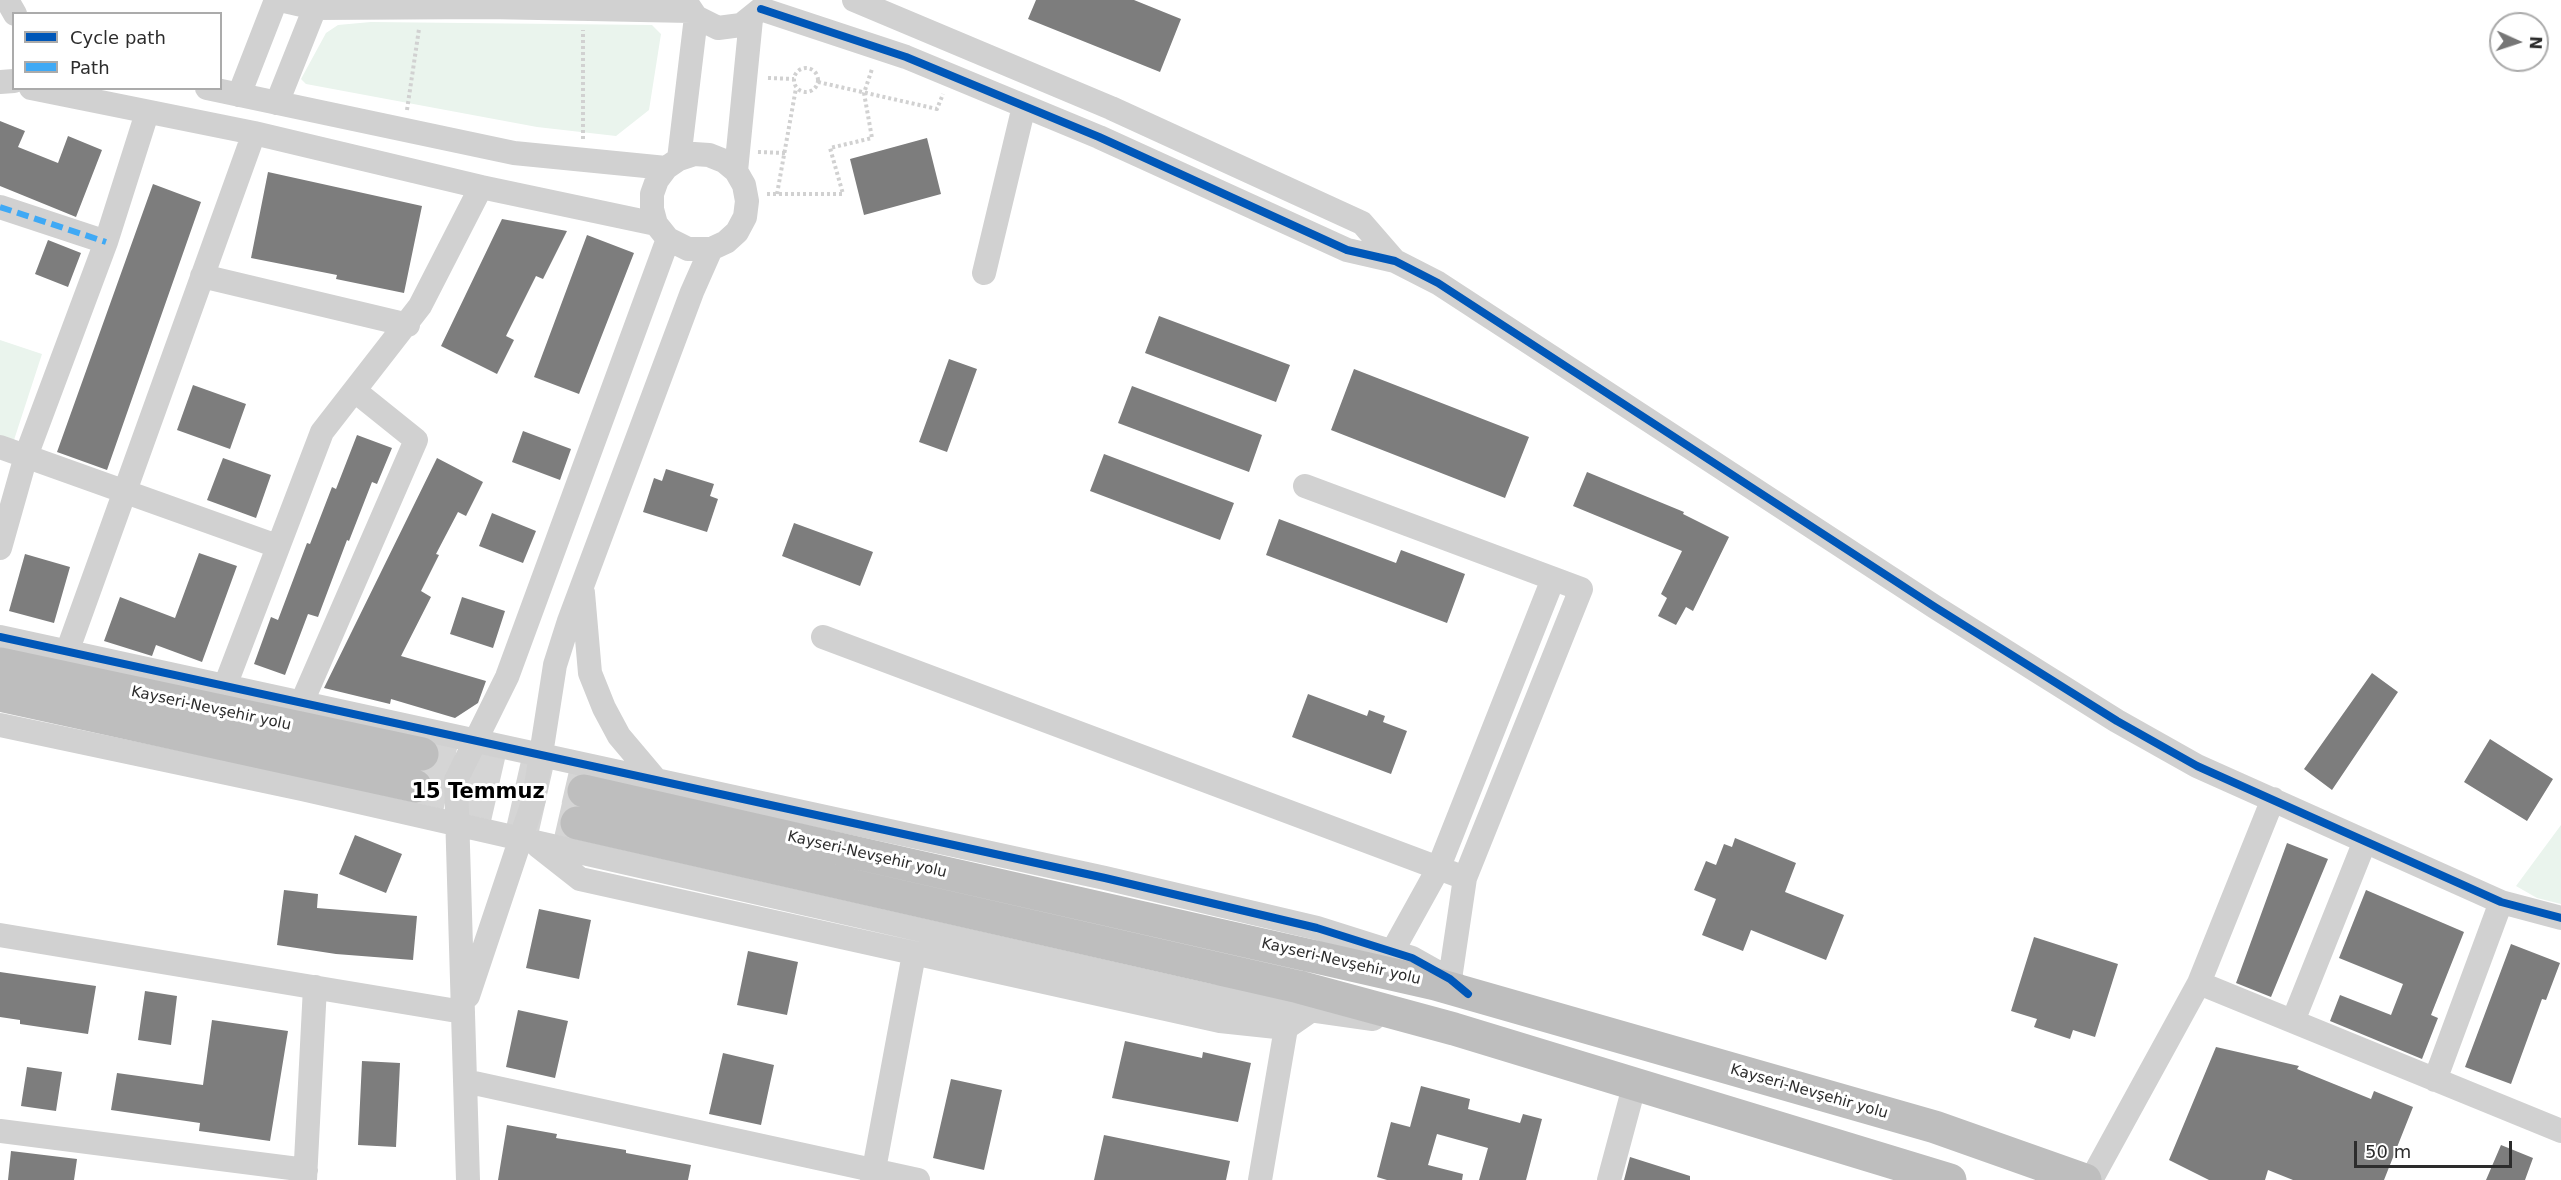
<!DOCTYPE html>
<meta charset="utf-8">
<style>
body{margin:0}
#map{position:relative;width:2561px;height:1180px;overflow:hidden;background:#fff;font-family:"DejaVu Sans",sans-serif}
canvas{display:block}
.legend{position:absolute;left:12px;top:12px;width:210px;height:78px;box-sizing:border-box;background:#fff;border:2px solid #ababab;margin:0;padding:8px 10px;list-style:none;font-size:18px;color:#2c2c2c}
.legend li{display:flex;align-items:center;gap:12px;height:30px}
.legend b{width:30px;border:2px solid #ababab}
.north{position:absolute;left:2489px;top:12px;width:60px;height:60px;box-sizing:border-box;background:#fff;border:2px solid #ababab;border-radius:50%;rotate:93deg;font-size:16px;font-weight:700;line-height:24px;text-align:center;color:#2c2c2c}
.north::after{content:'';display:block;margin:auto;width:21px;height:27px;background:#767676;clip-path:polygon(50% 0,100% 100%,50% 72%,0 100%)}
.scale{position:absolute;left:2354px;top:1141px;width:158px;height:27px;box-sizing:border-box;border:3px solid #2c2c2c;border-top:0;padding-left:8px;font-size:18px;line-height:21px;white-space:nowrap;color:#2c2c2c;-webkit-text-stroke:4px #fff;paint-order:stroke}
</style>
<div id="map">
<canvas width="2561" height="1180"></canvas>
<ul class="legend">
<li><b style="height:8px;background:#0057b8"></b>Cycle path</li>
<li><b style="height:8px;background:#3fa9f5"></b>Path</li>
</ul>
<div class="north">N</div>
<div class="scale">50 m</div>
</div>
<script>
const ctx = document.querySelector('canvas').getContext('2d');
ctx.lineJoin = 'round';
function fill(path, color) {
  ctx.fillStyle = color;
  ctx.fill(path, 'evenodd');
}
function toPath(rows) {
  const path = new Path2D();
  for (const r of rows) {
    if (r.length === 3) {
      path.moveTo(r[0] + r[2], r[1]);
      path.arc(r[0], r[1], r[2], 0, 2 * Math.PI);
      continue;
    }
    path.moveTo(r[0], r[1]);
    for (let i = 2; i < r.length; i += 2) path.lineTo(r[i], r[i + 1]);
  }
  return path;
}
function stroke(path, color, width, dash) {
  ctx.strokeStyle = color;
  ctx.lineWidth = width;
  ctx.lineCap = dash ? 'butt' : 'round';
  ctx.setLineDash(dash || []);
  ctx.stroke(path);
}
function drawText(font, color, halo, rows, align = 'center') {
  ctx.font = font + ' "DejaVu Sans",sans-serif';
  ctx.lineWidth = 6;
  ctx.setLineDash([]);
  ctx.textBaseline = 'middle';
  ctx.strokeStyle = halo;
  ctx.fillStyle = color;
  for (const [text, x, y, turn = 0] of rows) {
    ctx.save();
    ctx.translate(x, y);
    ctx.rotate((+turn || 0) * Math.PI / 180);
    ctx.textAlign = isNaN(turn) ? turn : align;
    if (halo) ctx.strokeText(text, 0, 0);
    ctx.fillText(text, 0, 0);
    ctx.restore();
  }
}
fill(toPath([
 [371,22,652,25,661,34,649,110,616,136,537,127,306,84,301,79,326,33,338,25],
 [0,340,42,354,14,440,0,435],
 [2561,825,2561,904,2537,898,2516,886]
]), '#eaf4ed');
fill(toPath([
 [1036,0,1134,0,1181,19,1160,72,1028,19],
 [0,121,25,131,18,147,58,163,68,136,102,150,76,217,0,186],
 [927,138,941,194,864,215,850,159],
 [268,172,422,206,404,293,336,279,337,275,251,258],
 [153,184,201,202,107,470,57,452],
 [502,219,567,231,543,279,536,276,506,336,514,340,497,374,441,346],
 [587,235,634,253,579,394,534,377],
 [48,240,81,253,68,287,35,274],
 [1159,316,1290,365,1276,402,1145,353],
 [949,359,977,369,947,452,919,442],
 [1354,369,1529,437,1505,498,1331,430],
 [193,385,246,404,230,449,177,430],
 [1132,386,1262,435,1249,472,1118,423],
 [523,431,571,449,560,480,512,462],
 [357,435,392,448,377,484,372,482,349,541,347,540,318,617,308,614,285,675,254,664,271,617,278,620,307,543,310,544,332,487,336,489],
 [1104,454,1234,503,1220,540,1090,491],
 [223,458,271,475,256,518,207,500],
 [437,458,483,482,466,516,458,512,436,554,439,555,421,591,431,597,401,656,486,681,478,703,455,718,391,699,390,704,324,688],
 [666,469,714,484,710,496,718,499,707,532,643,512,654,478,662,481],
 [1587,472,1684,512,1683,514,1729,537,1693,611,1686,607,1676,625,1658,616,1667,598,1661,594,1682,551,1573,506],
 [492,513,536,531,523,563,479,546],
 [1279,519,1396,563,1401,550,1465,574,1447,623,1266,555],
 [794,523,873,552,860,586,782,556],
 [199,553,237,566,202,662,156,645,152,656,104,641,120,597,175,618],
 [25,554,70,567,54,623,9,611],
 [462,597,505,611,493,648,450,634],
 [2372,673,2398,692,2332,790,2304,769],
 [1308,694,1367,716,1369,710,1385,716,1383,722,1407,731,1391,774,1292,737],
 [2490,739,2553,779,2527,821,2464,782],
 [355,835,402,854,386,893,339,874],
 [1735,838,1796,863,1785,892,1844,915,1826,960,1751,930,1743,951,1702,935,1716,899,1694,890,1706,861,1716,865,1724,844,1732,847],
 [2287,843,2328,859,2271,997,2236,983],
 [284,890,318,894,317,908,417,916,413,960,336,954,277,945],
 [2366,890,2464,932,2431,1015,2438,1018,2422,1059,2330,1021,2340,995,2391,1015,2403,984,2339,958],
 [539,909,591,920,579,979,526,968],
 [2034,937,2118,964,2095,1037,2073,1030,2070,1039,2034,1027,2037,1019,2011,1011],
 [2511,944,2560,963,2546,1000,2542,999,2511,1084,2465,1067],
 [748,951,798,962,787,1015,737,1005],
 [0,972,96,986,88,1034,20,1024,20,1020,0,1017],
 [145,991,177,996,171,1045,138,1040],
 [518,1010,568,1021,555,1078,506,1067],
 [212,1020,288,1031,270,1141,199,1131,200,1123,111,1110,117,1073,203,1085],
 [1125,1041,1202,1058,1203,1052,1251,1063,1238,1122,1112,1098],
 [2216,1047,2299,1066,2297,1069,2371,1099,2374,1091,2413,1107,2384,1180,2293,1180,2268,1170,2265,1180,2209,1180,2169,1160],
 [723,1053,774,1065,761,1125,709,1114],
 [362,1061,400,1063,396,1147,358,1145],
 [27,1067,62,1072,56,1111,21,1106],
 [951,1079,1002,1090,984,1170,933,1158],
 [1421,1086,1470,1099,1468,1109,1520,1123,1523,1114,1542,1119,1526,1180,1479,1180,1488,1148,1437,1134,1428,1165,1463,1174,1462,1180,1387,1180,1377,1177,1391,1122,1410,1127],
 [507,1125,557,1134,556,1138,626,1150,626,1153,691,1165,688,1180,498,1180],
 [1104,1135,1230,1161,1226,1180,1094,1180],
 [2501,1145,2533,1158,2525,1180,2486,1180],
 [11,1151,77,1159,74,1180,8,1180],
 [1630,1157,1690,1176,1690,1180,1624,1180]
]), '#7d7d7d');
stroke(toPath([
 [422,754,584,791],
 [415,786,577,823]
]), '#d5d5d5', 33, [33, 16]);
stroke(toPath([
 [806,80,12],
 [768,78,794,79],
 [818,82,937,109,943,94],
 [407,110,419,29],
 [583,139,583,30],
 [758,152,785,153],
 [767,194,843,194,830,148,872,138,864,93,872,69],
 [777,194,796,88]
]), '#d1d1d1', 4, [3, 3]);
stroke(toPath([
 [7,0,15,14],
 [280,0,315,8,488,7,691,11],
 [854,0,1111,108,1362,223,1395,261],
 [688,5,696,17,718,28,741,25,761,9],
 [761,9,906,57,1099,137,1347,250,1395,261,1438,283,1935,607,2117,721,2197,766,2501,902,2561,918],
 [0,82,14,81],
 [31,88,254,133,481,187,656,224,668,239,688,249,711,249,726,242,737,232,745,217,747,201,744,185,736,171,724,161,709,155,694,154,679,159,666,168,657,180,652,194,652,209,656,224],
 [207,88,514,153,666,168],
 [239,95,276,0],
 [277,103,318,0],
 [679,159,696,17],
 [736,171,751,19],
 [0,207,106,242],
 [984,273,1024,106],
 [202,276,408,325],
 [0,447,277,546],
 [1305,486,1581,589,1465,878,1450,979],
 [0,548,26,456,106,242,147,113],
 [583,593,590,673,604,708,619,736,657,781],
 [0,637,1105,878,1317,928,1412,958,1453,981],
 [823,637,1465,878],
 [67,652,254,133],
 [225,686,322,432,420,306,481,187],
 [302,702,416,440,355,391],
 [0,725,302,789,1211,996,1373,1019],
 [538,846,580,879,1220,1021,1286,1028,1309,1012],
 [0,935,463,1012],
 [1392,952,1438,869,1553,579],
 [2199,983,2561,1131],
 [468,996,534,799,555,665,569,621,692,292,711,249],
 [2293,1021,2365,841],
 [2435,1080,2501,902],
 [465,1081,918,1180],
 [0,1131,306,1170],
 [305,1180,315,987],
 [468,1180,456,780,507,677,668,239],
 [872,1180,914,954],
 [1260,1180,1286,1028],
 [1609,1180,1635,1083],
 [2091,1180,2199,983,2273,799]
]), '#d1d1d1', 24);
stroke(toPath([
 [0,664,422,754],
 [0,695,415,786],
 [584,791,1435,984,1935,1127,2085,1180],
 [577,823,1299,987,1454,1029,1950,1180]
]), '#bebebe', 33);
stroke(toPath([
 [0,207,106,242]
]), '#3fa9f5', 6, [12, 6]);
stroke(toPath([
 [761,9,906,57,1099,137,1347,250,1395,261,1438,283,1935,607,2117,721,2197,766,2501,902,2561,918],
 [0,637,1105,878,1317,928,1412,958,1450,979,1468,994]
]), '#0057b8', 8);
drawText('15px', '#2c2c2c', '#fff', [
 ["Kayseri-Nevşehir yolu",211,709,12],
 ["Kayseri-Nevşehir yolu",867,855,13],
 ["Kayseri-Nevşehir yolu",1341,962,13],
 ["Kayseri-Nevşehir yolu",1809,1092,16]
]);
drawText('bold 21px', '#000', '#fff', [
 ["15 Temmuz",478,793]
]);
</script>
